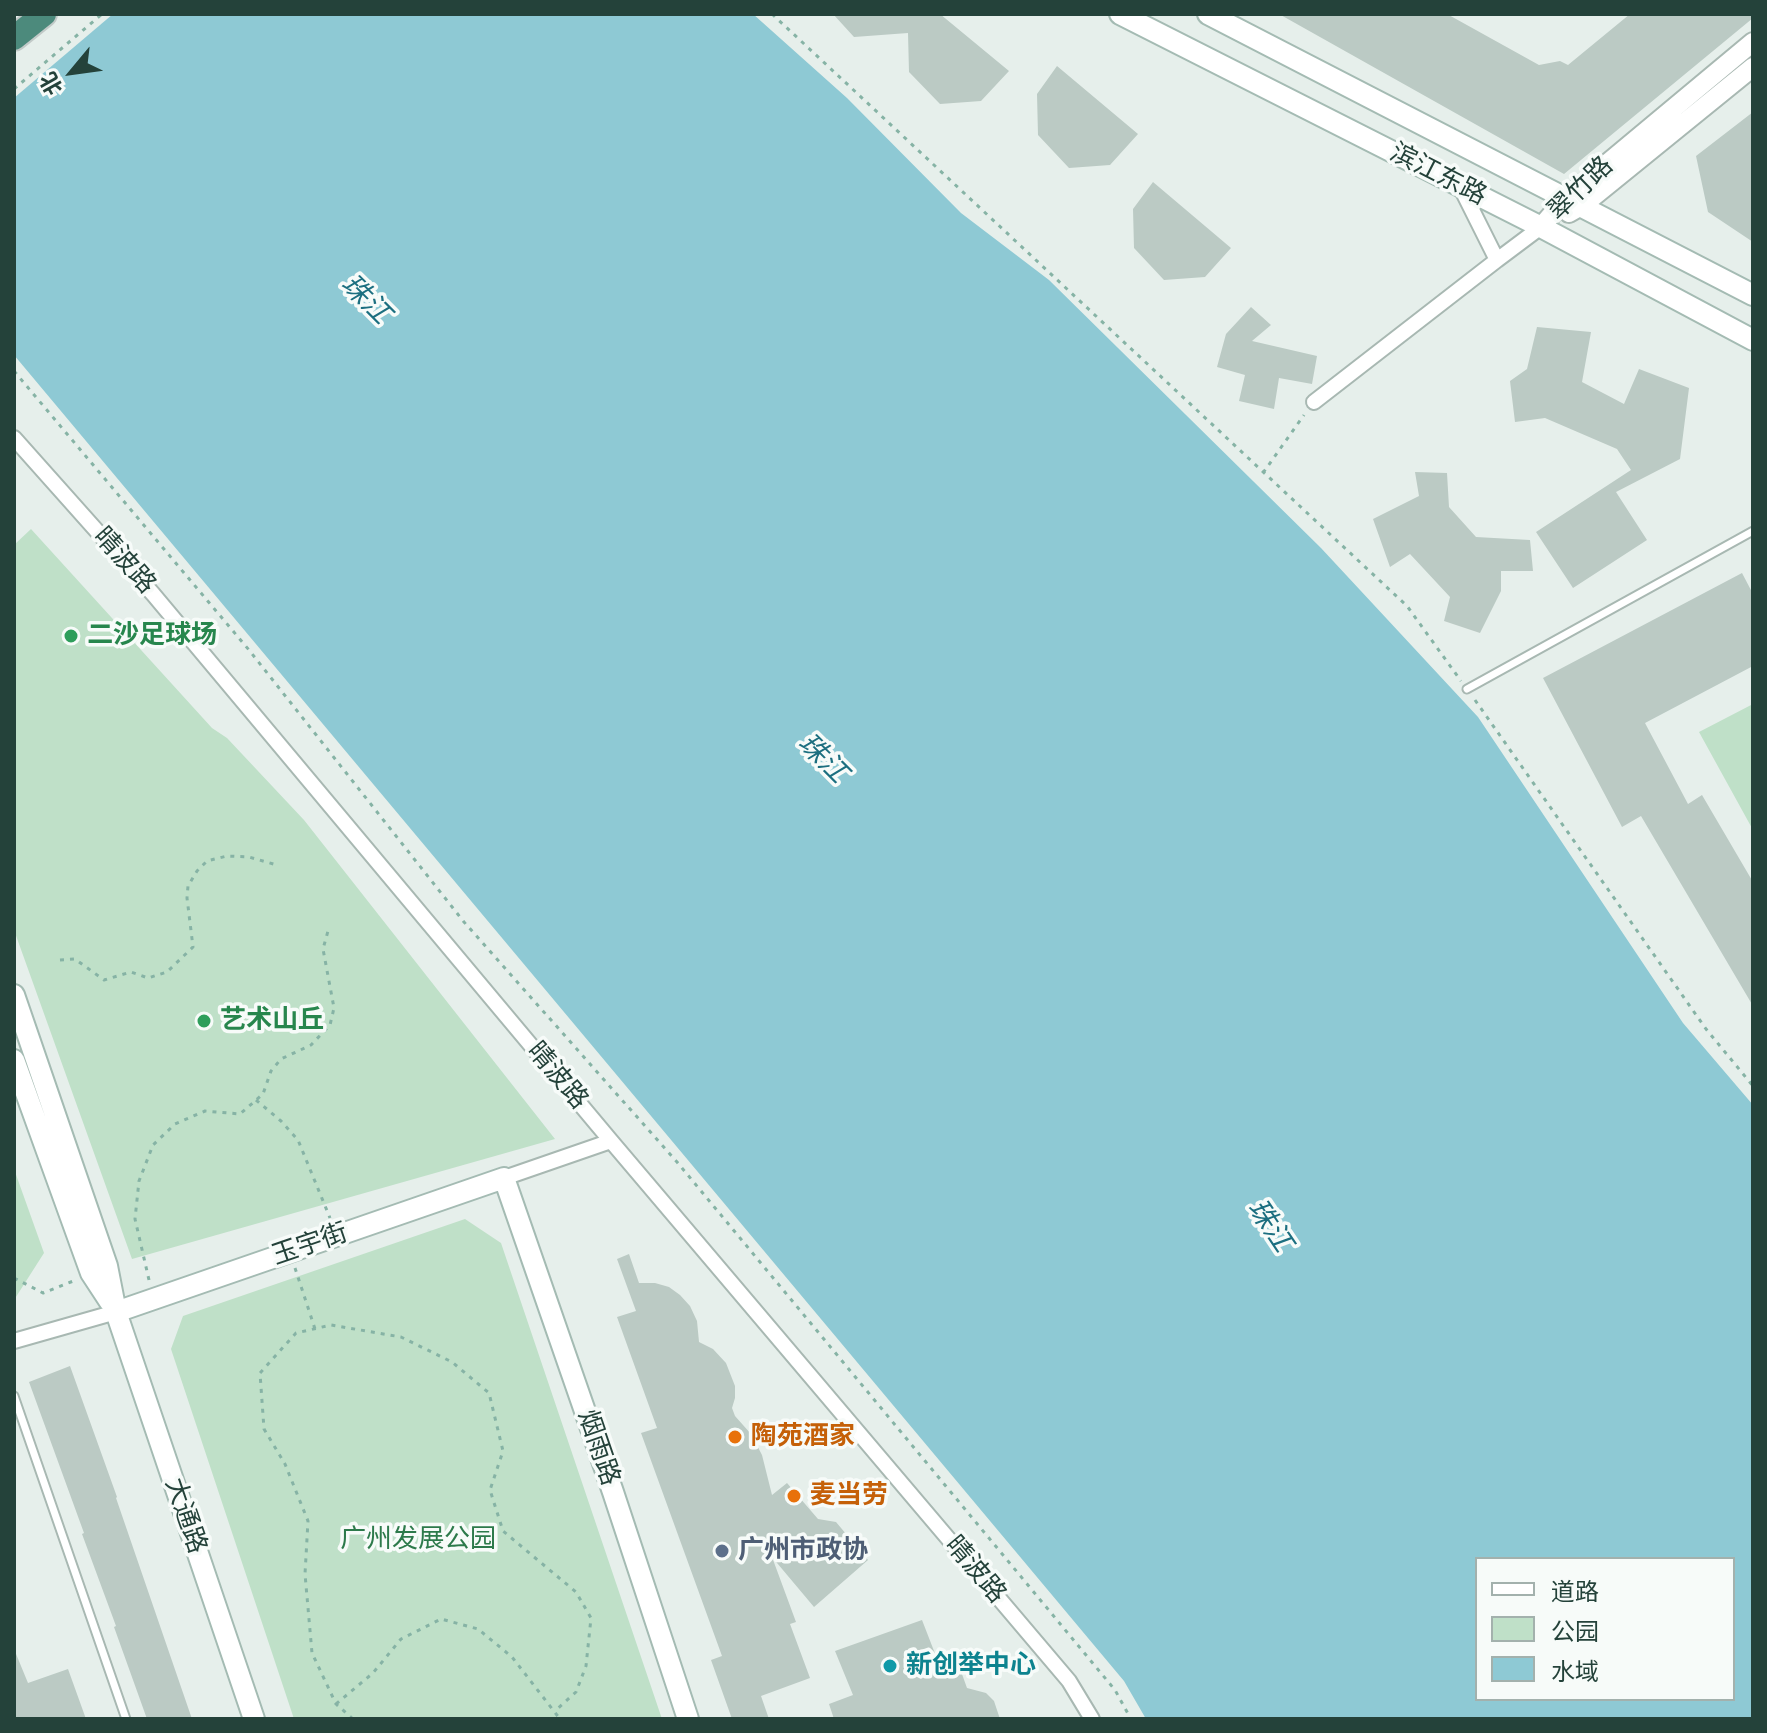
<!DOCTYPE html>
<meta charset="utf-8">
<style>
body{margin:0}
#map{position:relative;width:1767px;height:1733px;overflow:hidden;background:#e6efeb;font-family:"Space Grotesk","Noto Sans SC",sans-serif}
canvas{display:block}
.frame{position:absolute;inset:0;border:16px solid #24423a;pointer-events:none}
.legend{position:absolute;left:1475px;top:1557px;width:260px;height:144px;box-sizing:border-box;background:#f7fbf9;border:2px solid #a3b1ad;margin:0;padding:10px 14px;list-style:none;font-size:24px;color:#24423a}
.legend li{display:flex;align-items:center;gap:16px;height:40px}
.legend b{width:40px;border:2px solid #a3b1ad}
.north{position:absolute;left:32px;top:32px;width:80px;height:80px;-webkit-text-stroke:6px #f7fbf9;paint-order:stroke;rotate:241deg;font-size:22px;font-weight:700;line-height:32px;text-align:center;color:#24423a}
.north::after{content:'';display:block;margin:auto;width:28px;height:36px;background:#24423a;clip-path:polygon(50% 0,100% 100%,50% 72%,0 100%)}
</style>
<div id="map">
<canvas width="1767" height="1733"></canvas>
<div class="frame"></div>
<ul class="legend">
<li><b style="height:10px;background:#fff"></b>道路</li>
<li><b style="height:22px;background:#bfe0c8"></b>公园</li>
<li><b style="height:22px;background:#8ec9d4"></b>水域</li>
</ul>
<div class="north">北</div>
</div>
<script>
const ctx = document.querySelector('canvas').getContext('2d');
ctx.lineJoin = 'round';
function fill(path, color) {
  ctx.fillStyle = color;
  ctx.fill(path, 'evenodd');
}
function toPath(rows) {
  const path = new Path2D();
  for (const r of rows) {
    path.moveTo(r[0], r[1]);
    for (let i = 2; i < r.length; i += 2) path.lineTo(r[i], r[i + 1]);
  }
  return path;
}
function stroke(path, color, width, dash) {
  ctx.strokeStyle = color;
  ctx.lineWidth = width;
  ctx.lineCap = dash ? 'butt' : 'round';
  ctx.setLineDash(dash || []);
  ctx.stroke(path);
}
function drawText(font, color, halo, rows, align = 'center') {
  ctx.font = font + ' "Space Grotesk","Noto Sans SC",sans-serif';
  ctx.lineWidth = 7;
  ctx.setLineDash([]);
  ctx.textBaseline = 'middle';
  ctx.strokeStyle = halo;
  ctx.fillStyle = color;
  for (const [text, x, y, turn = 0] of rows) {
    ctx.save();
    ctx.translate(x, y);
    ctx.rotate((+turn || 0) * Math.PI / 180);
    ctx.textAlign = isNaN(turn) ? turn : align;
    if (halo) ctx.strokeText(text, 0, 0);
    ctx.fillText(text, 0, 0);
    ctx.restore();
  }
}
fill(toPath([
 [31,529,212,728,227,738,304,820,555,1139,132,1259,14,930,14,545],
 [1753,704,1753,830,1699,732],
 [14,1169,44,1253,14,1300],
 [465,1219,501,1243,662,1719,294,1719,171,1349,183,1316]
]), '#bfe0c8');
fill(toPath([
 [14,14,753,14,847,98,961,213,1049,280,1321,548,1478,717,1683,1023,1753,1105,1753,1719,1146,1719,1124,1681,14,355],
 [1477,1559,1733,1559,1733,1699,1477,1699]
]), '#8ec9d4');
fill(toPath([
 [14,14,113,14,14,98]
]), '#e6efeb');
fill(toPath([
 [833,14,940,14,1009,71,981,101,940,104,909,72,908,33,854,37],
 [1279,14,1447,14,1539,65,1560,61,1568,65,1630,14,1753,14,1753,18,1564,174],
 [1057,66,1138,134,1110,165,1069,168,1038,135,1037,94],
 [1753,112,1753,242,1708,212,1696,156],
 [1153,182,1231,248,1205,277,1164,280,1134,248,1133,209],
 [1251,307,1271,325,1252,341,1317,356,1312,384,1279,378,1274,409,1239,401,1245,375,1217,367,1226,334],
 [1537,327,1591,332,1582,382,1624,404,1639,369,1689,388,1680,459,1616,492,1647,540,1573,588,1536,532,1631,470,1617,449,1545,418,1515,422,1510,381,1527,369],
 [1415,472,1447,473,1449,507,1476,537,1530,540,1533,571,1501,571,1501,591,1480,633,1444,621,1450,597,1410,554,1390,567,1373,519,1419,496],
 [1742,573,1753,594,1753,666,1645,723,1688,804,1702,795,1753,882,1753,1006,1641,816,1622,827,1543,678],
 [629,1254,639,1283,655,1283,669,1287,680,1295,690,1306,697,1321,699,1342,713,1349,726,1363,735,1386,735,1398,732,1408,735,1416,751,1434,762,1455,772,1495,787,1483,818,1519,836,1522,868,1560,814,1607,772,1557,796,1622,790,1624,810,1678,761,1696,769,1719,732,1719,711,1660,722,1656,641,1433,657,1428,617,1317,636,1311,617,1259],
 [70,1366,117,1497,116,1498,192,1719,147,1719,114,1627,116,1626,82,1534,84,1533,29,1382],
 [922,1620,941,1669,958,1663,967,1688,986,1693,994,1701,1000,1719,834,1719,829,1704,853,1695,835,1651],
 [14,1649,28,1683,68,1669,86,1719,14,1719]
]), '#bbcac4');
const service = toPath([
 [1467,689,1753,531],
 [14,1396,126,1719]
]);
const minor = toPath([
 [1497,260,1541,227],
 [1314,402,1497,260,1460,186],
 [14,438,153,594,611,1141,1069,1681,1092,1719],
 [504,1178,611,1141],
 [14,1341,116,1312]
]);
const tertiary = toPath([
 [1569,213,1583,205,1753,67],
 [1541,227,1567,197,1753,42]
]);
const secondary = toPath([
 [1120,14,1541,227,1753,340],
 [1208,14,1753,295],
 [14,995,107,1266,116,1312,254,1719],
 [14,1060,91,1273,110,1302],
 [116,1312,504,1178,613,1492,688,1719]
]);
const trunk = toPath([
 [14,38,44,14]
]);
stroke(service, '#a8b8b2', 11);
stroke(minor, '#a8b8b2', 18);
stroke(tertiary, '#a8b8b2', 22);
stroke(secondary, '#a4bbb3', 24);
stroke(trunk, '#c2cac8', 28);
stroke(toPath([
 [772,14,1407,606,1461,681],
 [14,89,102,14],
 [14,371,249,650,464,922,677,1162,1115,1690,1131,1719],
 [1263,473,1304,415],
 [1475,700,1706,1029,1753,1086],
 [60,960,75,959,104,980,131,972,148,978,167,972,193,947,187,898,188,886,197,871,207,861,227,856,249,857,277,865],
 [256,1100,281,1121,298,1140,330,1218],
 [295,1268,315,1329],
 [14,1278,43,1293,76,1280],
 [149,1280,135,1219,139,1181,153,1145,175,1124,205,1111,240,1114,263,1094,271,1071,281,1059,311,1045,330,1025,334,1008,323,949,328,931],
 [336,1704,373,1673,401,1639,441,1619,478,1629,512,1657,560,1719],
 [353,1719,336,1704,312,1653,305,1574,308,1521,285,1464,264,1429,260,1373,296,1333,331,1325,401,1337,452,1362,489,1393,503,1451,490,1490,503,1531,576,1592,591,1618,586,1666,576,1692,555,1711]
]), '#86b3a5', 3, [4, 6]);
stroke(service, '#fff', 7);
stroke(minor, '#fff', 14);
stroke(tertiary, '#fff', 18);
stroke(secondary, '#fff', 20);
stroke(trunk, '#4c8a7c', 24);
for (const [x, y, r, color] of [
 [71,636,8,"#2e9e5b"],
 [204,1021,8,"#2e9e5b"],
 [735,1437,8,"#e8710a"],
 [794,1496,8,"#e8710a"],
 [722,1551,8,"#5c6f8a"],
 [890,1666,8,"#0f9aa8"]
]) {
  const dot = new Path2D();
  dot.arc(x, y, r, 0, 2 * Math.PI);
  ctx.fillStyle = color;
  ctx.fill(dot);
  stroke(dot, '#f7fbf9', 3);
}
drawText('26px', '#24423a', '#f7fbf9', [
 ["滨江东路",1438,175,27],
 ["翠竹路",1581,189,-44],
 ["晴波路",124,561,48],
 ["晴波路",557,1076,50],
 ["玉宇街",310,1245,-19],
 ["烟雨路",598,1448,71],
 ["大通路",185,1516,71],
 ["晴波路",975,1570,50]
]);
drawText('bold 26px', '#27864d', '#f7fbf9', [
 ["二沙足球场",87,636],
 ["艺术山丘",220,1021]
], 'left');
drawText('bold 26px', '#c56008', '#f7fbf9', [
 ["陶苑酒家",751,1437],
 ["麦当劳",810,1496]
], 'left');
drawText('26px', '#2d7a4b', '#f7fbf9', [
 ["广州发展公园",418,1540]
]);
drawText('bold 26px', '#4e5e75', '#f7fbf9', [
 ["广州市政协",738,1551]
], 'left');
drawText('bold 26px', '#0d838f', '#f7fbf9', [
 ["新创举中心",906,1666]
], 'left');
drawText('italic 28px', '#1c6f80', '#f7fbf9', [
 ["珠江",365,300,45],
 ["珠江",822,759,45],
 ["珠江",1269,1226,56]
]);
</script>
